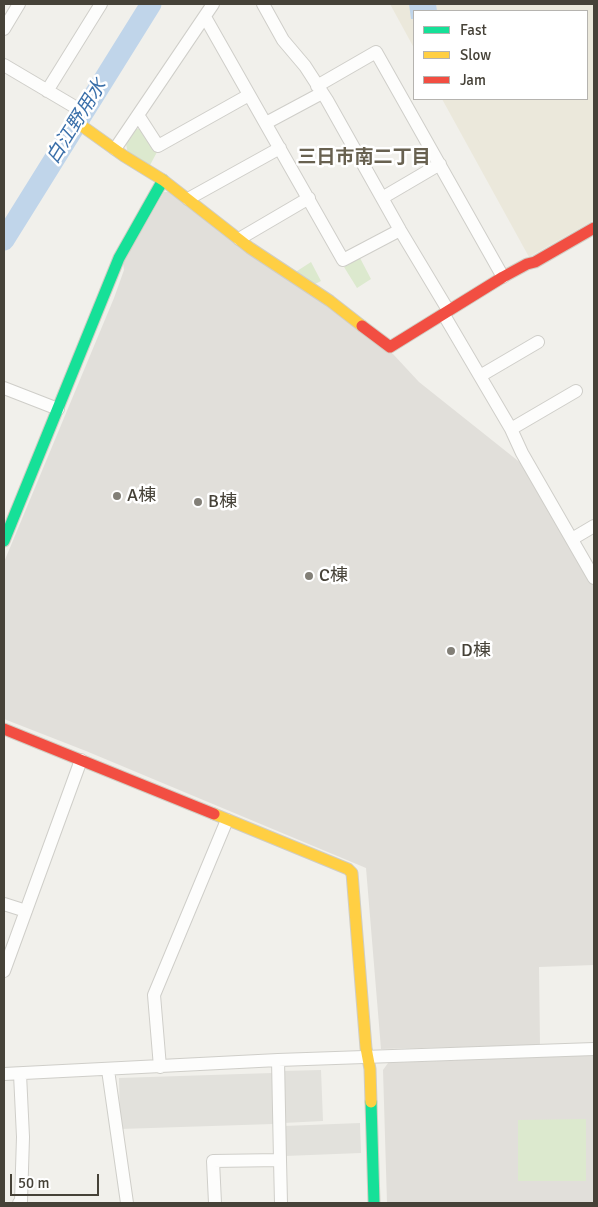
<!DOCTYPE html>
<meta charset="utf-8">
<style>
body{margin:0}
#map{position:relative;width:598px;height:1207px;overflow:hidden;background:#f1f0eb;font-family:Signika,sans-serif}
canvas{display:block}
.frame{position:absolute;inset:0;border:5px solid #464238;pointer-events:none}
.legend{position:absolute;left:413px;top:10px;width:175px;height:90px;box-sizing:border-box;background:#fff;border:1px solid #b5b3af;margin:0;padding:6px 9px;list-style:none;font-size:15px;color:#464238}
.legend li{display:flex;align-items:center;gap:10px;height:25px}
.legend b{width:25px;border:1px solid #b5b3af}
.scale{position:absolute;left:10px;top:1174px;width:89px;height:22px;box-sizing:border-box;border:2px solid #464238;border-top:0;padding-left:6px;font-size:15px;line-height:18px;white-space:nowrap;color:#464238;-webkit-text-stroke:4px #fff;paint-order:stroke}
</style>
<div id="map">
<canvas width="598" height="1207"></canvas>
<div class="frame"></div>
<ul class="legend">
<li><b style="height:6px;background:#16e098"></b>Fast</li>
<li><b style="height:6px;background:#ffcf43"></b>Slow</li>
<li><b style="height:6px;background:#f24e42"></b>Jam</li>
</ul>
<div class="scale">50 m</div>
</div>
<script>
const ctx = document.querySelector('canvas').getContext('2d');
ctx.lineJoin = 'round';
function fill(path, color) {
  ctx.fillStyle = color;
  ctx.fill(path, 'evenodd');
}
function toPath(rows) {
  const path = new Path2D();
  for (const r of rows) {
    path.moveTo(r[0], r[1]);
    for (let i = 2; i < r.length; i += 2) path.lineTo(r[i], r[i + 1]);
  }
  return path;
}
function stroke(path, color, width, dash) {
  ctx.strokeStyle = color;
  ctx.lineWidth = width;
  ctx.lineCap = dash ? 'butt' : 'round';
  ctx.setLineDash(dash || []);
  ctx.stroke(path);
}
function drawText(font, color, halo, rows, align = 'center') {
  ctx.font = font + ' Signika,"Noto Sans JP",sans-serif';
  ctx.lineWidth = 5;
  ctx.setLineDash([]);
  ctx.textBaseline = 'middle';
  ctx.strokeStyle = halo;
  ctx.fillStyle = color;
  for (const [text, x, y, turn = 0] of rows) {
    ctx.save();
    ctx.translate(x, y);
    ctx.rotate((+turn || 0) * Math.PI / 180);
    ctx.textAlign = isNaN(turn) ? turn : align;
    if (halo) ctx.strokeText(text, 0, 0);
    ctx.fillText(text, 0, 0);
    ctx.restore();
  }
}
fill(toPath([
 [164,192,170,192,393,354,419,382,527,468,594,584,594,965,539,967,540,1045,381,1049,366,868,86,751,4,719,4,562,114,298,124,270,123,263],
 [594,1055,594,1203,387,1203,383,1070,388,1063]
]), '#e1dfda');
fill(toPath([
 [390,4,594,4,594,220,529,257,442,99,587,99,587,11,414,11,414,48]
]), '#ebe8db');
fill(toPath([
 [143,128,157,152,149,167,128,154,126,144,136,129],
 [360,258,371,279,357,288,344,267],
 [311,262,321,281,313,285,294,273],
 [586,1119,586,1181,518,1181,518,1120]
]), '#dce9ce');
fill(toPath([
 [321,1070,323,1121,283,1123,281,1071],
 [272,1073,273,1124,120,1129,119,1078],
 [360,1123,361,1153,285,1156,284,1126]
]), '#e2e1dc');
fill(toPath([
 [409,4,436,4,437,11,414,11,414,19,411,19]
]), '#c0d5ea');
stroke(toPath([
 [4,240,151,4]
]), '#c0d5ea', 21);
const street = toPath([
 [263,4,283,40,305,66,327,100,400,230,448,310],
 [205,17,343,260,400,230],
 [4,29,19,4],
 [4,65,75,107],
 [317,86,376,52,503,277],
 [47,91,101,4],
 [138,115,158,146,249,95],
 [266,123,322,93],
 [115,149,213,4],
 [382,198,440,164],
 [188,199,280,148],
 [239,239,309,198],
 [444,315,511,429,522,453,594,578],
 [480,376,538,342],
 [4,388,58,409],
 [511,429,576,391],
 [572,539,594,526],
 [4,904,26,911],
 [4,971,81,760],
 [278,1060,280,1160],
 [160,1067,154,995,227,820],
 [108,1070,127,1203],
 [4,1074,278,1060,594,1049],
 [19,1203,21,1201,23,1137,20,1074],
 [215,1203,213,1161,280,1160,281,1203]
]);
const fast = toPath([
 [4,541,119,258,163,180],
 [371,1102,374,1203]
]);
const slow = toPath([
 [82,126,124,156,163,180,250,248,330,301,362,326],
 [214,814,348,869,352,873,366,1048,370,1069,371,1102]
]);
const jam = toPath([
 [362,326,390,347,503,277,527,264,535,262,594,228],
 [4,729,214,814]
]);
stroke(street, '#cfcec9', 14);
stroke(fast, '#d0cdc3', 13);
stroke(slow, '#d0cdc3', 13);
stroke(jam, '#d0cdc3', 13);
stroke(street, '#fdfdfc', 12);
stroke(fast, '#16e098', 11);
stroke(slow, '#ffcf43', 11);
stroke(jam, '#f24e42', 11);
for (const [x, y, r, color] of [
 [117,496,5,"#827f77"],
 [198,502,5,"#827f77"],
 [309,576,5,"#827f77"],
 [451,651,5,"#827f77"]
]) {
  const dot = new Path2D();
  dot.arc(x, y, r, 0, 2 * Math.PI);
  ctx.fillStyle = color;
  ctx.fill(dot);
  stroke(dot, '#fff', 2);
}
drawText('18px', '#464238', '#fff', [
 ["A棟",127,496],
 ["B棟",208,502],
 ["C棟",319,576],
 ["D棟",461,651]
], 'left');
drawText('italic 19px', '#3a6fa9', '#fff', [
 ["白江野用水",77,122,-58]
]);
drawText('bold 19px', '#686150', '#fff', [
 ["三日市南二丁目",364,158]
]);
</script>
